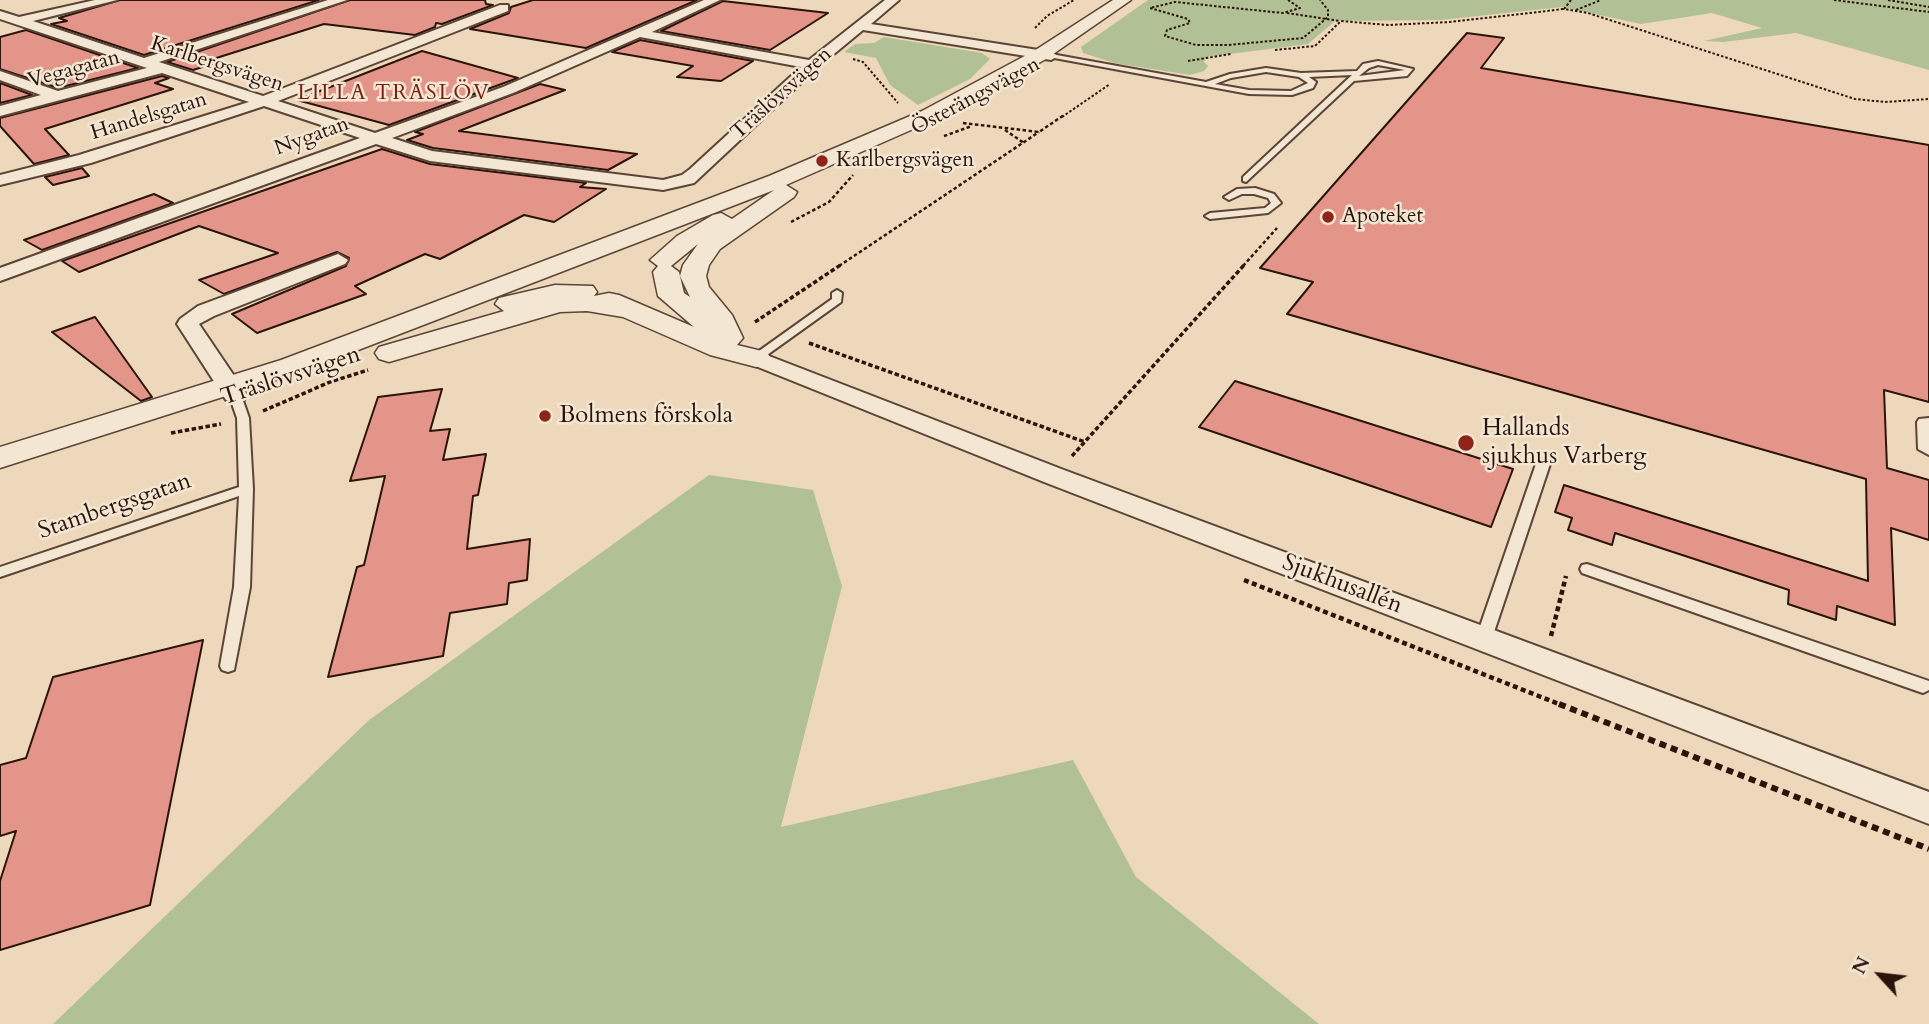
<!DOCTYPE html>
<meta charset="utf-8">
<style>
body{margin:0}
#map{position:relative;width:1929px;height:1024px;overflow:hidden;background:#edd8bb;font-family:Cardo,serif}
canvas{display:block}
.north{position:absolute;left:1845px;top:940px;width:70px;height:70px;-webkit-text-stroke:5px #f3e6d3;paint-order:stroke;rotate:297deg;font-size:19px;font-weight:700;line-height:28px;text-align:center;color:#2b140a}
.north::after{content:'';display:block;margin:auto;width:24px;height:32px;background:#2b140a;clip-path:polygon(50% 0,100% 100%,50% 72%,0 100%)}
</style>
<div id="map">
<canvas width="1929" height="1024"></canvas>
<div class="north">N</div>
</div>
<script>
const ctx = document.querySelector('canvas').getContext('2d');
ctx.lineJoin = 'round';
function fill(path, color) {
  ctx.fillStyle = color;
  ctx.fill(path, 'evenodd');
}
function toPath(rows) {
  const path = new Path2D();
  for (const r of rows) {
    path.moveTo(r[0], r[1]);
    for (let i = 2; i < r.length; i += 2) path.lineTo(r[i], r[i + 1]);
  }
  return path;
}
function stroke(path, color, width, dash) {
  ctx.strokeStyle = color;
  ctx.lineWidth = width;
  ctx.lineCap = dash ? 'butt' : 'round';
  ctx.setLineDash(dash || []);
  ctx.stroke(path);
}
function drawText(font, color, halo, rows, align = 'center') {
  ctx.font = font + ' Cardo,serif';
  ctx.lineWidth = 5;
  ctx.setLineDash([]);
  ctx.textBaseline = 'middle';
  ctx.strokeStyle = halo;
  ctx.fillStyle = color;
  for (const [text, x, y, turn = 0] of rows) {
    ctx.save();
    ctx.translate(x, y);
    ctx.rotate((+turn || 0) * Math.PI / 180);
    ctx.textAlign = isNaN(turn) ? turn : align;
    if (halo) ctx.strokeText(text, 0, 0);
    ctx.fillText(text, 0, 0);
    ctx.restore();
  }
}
fill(toPath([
 [1148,0,1929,0,1929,70,1796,33,1723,42,1704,41,1762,28,1712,13,1641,24,1562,7,1441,20,1335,21,1308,44,1206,57,1204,62,1208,66,1204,71,1190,75,1114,63,1083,53,1081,47],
 [884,37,982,53,990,59,970,79,918,105,890,85,876,58,844,52,855,44,874,43],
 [709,475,813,490,842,586,781,827,1073,760,1136,877,1319,1024,53,1024,369,720]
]), '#b2c095');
const building = toPath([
 [120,0,319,0,144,55,51,24,67,21,59,18,120,0],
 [350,0,485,0,486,4,493,5,442,24,436,23,435,27,415,35,324,24,210,60,218,62,193,70,167,62,350,0],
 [533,0,697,0,586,48,470,29,509,13,511,7,533,0],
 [723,1,828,13,770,50,661,31,723,1],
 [26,30,138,68,58,88,0,69,0,37,26,30],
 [1467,33,1504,38,1481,68,1929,145,1929,402,1884,390,1887,468,1929,480,1929,540,1891,528,1895,625,1837,606,1836,620,1788,604,1789,590,1615,533,1612,545,1568,530,1572,518,1555,512,1564,485,1868,581,1866,479,1287,314,1313,282,1260,268,1467,33],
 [640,40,753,61,721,81,677,77,693,66,612,52,640,40],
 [422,51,518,78,389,125,297,100,422,51],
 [162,76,169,78,155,83,173,89,45,129,69,155,34,164,0,126,0,118,162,76],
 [0,83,32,95,0,103,0,83],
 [540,84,565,90,459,131,637,154,608,170,433,148,407,140,423,134,415,132,540,84],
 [382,149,430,164,586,183,580,187,606,189,554,222,524,215,440,259,425,254,355,286,366,294,257,333,232,314,346,266,349,258,337,252,224,294,199,280,278,253,199,226,79,272,62,261,382,149],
 [82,168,89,176,53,185,45,177,82,168],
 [154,194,173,203,42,250,24,240,154,194],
 [95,317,152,397,141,401,52,332,95,317],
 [1235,381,1513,469,1491,527,1199,427,1235,381],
 [442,389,430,431,450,429,443,460,486,454,478,495,473,496,467,549,530,539,527,580,509,583,507,604,450,613,443,656,328,677,357,567,364,565,385,476,350,481,378,397,442,389],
 [203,640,150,905,0,950,0,881,16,831,0,836,0,765,26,758,53,677,203,640]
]);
fill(building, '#e4958a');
stroke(building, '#2b140a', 2);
const service = toPath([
 [1051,54,1206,82,1230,74,1266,68,1301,73,1357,71,1363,64,1378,61,1413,69,1407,76,1354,81,1246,182,1243,181,1243,177,1352,75,1309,77,1316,82,1313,88,1292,95,1249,94,1049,57,1051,54],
 [1378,65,1405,70,1359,76,1369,68,1378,65],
 [1266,72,1299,77,1308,83,1291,91,1249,90,1215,84,1231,78,1266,72],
 [1255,188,1274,194,1281,203,1268,213,1210,219,1205,216,1210,213,1265,208,1271,203,1268,198,1254,194,1242,194,1229,200,1224,197,1237,189,1255,188],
 [837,290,842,293,841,302,760,360,752,360,752,356,832,299,832,293,837,290],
 [235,391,241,395,249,418,253,489,250,587,234,670,228,672,222,670,220,666,234,587,239,496,0,577,0,567,239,487,237,418,229,395,235,391],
 [1929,418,1929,455,1918,449,1917,422,1919,419,1929,418],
 [1543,460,1550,464,1492,638,1490,642,1478,642,1476,638,1536,464,1543,460],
 [1587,564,1929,681,1929,690,1923,693,1917,691,1582,573,1580,569,1582,565,1587,564]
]);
const minor = toPath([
 [95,0,117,0,33,21,144,58,328,0,347,0,159,62,263,96,500,5,508,5,508,11,278,101,375,133,503,87,704,0,720,0,652,32,809,60,885,0,899,0,871,24,1051,52,1058,56,1051,60,863,30,817,68,694,183,663,190,430,161,376,144,0,281,0,268,360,138,264,106,91,163,0,185,0,175,79,155,249,102,162,73,0,116,0,106,41,95,0,80,0,71,58,91,147,68,0,19,0,11,19,17,95,0],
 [640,37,801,67,690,169,682,175,663,180,432,151,392,138,513,93,640,37],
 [338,254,348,260,345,264,214,316,199,324,247,395,244,400,235,402,226,400,177,324,180,319,198,306,338,254],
 [756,351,1064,470,1929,792,1929,824,1044,482,748,363,744,358,748,353,756,351]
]);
const tertiary = toPath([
 [1113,0,1131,0,1046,59,936,119,786,185,797,192,794,197,720,249,709,265,706,276,709,287,732,315,743,338,737,345,766,352,771,358,766,364,756,367,710,355,623,317,587,311,560,312,389,362,379,359,375,353,379,347,504,311,495,304,499,298,555,285,593,286,597,292,594,296,609,293,619,295,694,327,658,296,653,272,658,266,650,260,677,236,713,215,721,213,732,219,774,190,301,372,0,468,0,447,281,360,769,176,922,111,1034,51,1113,0],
 [698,244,683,265,680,276,690,297,684,293,679,272,671,266,698,244]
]);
stroke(service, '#5c4536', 4);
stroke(minor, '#5c4536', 4);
stroke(tertiary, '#5c4536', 3);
stroke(toPath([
 [1288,0,1300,8,1283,13,1175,2,1150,8,1188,19,1190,23,1167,30,1165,36,1196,45,1228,45,1303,38,1328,17,1328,10,1320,0],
 [1571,0,1564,9,1588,13,1855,99,1885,102,1929,99],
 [1834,0,1929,12],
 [1888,0,1929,7],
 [1576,10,1601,0],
 [1287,13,1340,21],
 [1035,28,1047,16,1074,0],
 [1275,50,1315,46,1341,21,1388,25,1450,22,1564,9],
 [853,59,863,62,898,103],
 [1188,61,1231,54],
 [1062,117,1110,84]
]), '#2b140a', 2, [2.5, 2]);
stroke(toPath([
 [963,123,1039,132,1064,115],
 [1005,130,1024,143],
 [944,136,972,126],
 [791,222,829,202,853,175],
 [839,266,1039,132],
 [1243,266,1277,228]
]), '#2b140a', 2.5, [3.5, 2.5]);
stroke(toPath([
 [755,322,842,264],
 [809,343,1085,442],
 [263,411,330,382,368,370],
 [171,433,221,424],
 [1072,456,1245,264]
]), '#2b140a', 3.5, [4.5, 2.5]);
stroke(toPath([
 [1244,580,1564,706],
 [1551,636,1566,576]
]), '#2b140a', 4.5, [5, 3.5]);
stroke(toPath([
 [1559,704,1929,849]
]), '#2b140a', 6, [7, 5]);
fill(service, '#f3e6d3');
fill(minor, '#f3e6d3');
fill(tertiary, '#f3e6d3');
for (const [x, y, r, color] of [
 [822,161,7,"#8f2418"],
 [1328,217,7,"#8f2418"],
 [545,416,7,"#8f2418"],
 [1466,443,9,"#8f2418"]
]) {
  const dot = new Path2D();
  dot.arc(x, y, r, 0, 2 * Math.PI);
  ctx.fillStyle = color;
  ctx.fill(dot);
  stroke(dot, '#f3e6d3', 2.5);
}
drawText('21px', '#2b140a', '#f3e6d3', [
 ["Karlbergsvägen",217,65,18],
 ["Vegagatan",74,70,-15],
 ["Träslövsvägen",782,94,-42],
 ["Österängsvägen",976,97,-28],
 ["Handelsgatan",149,117,-17],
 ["Nygatan",312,137,-20]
]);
ctx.letterSpacing = '2px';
drawText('21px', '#7a1f14', '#f3e6d3', [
 ["LILLA TRÄSLÖV",394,94]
]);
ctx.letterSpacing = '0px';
drawText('21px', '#2b140a', '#f3e6d3', [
 ["Karlbergsvägen",836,161],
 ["Apoteket",1342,217]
], 'left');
drawText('24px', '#2b140a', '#f3e6d3', [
 ["Träslövsvägen",291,377,-18],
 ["Stambergsgatan",115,507,-19],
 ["Sjukhusallén",1342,585,21]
]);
drawText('24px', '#2b140a', '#f3e6d3', [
 ["Bolmens förskola",559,416],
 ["Hallands",1482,429],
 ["sjukhus Varberg",1482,457]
], 'left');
</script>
